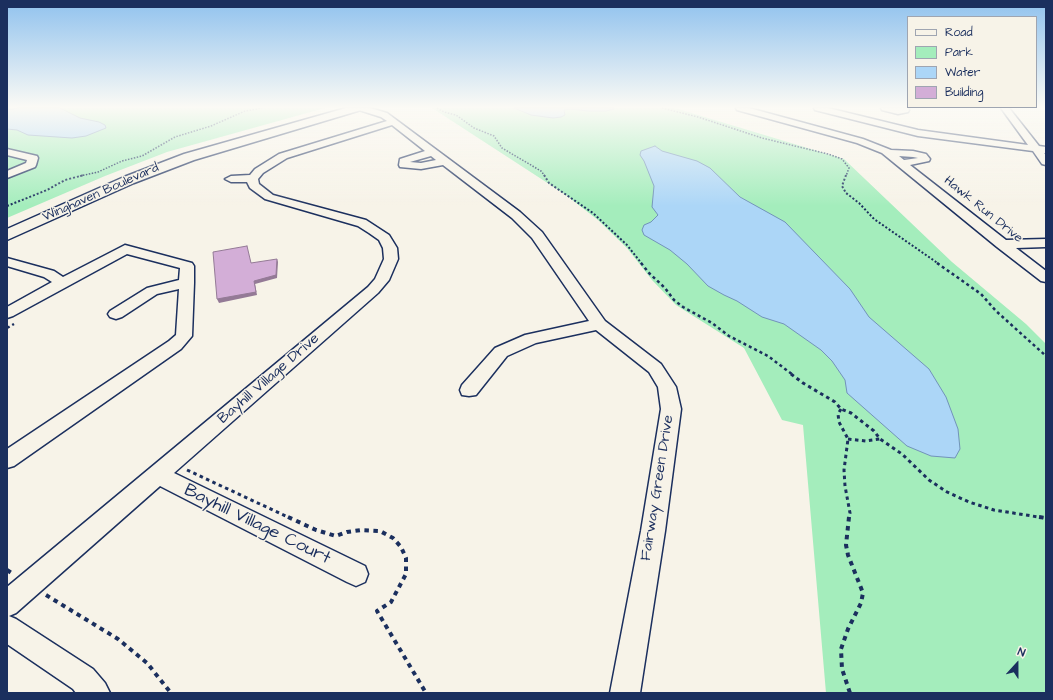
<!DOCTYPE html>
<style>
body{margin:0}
#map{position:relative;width:1053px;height:700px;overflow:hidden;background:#f7f3e8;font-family:"Architects Daughter",sans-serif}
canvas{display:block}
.frame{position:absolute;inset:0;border:8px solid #1b2f5e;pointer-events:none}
.legend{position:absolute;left:907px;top:16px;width:130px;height:92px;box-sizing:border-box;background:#f7f3e8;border:1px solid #9fa5b1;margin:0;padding:5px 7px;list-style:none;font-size:12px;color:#1b2f5e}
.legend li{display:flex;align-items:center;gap:8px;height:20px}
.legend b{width:20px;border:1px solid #9fa5b1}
.north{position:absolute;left:997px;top:644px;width:40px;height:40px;-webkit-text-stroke:3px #f7f3e8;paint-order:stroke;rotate:21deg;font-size:11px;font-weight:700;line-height:16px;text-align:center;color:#1b2f5e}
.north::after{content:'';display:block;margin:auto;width:14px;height:18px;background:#1b2f5e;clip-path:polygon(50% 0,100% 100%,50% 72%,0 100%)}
</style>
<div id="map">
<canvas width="1053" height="700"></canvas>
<div class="frame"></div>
<ul class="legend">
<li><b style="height:5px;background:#f7f3e8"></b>Road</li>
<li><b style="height:11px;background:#a4edbc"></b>Park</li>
<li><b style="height:11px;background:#acd6f7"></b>Water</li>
<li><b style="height:11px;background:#d3aed7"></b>Building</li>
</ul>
<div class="north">N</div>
</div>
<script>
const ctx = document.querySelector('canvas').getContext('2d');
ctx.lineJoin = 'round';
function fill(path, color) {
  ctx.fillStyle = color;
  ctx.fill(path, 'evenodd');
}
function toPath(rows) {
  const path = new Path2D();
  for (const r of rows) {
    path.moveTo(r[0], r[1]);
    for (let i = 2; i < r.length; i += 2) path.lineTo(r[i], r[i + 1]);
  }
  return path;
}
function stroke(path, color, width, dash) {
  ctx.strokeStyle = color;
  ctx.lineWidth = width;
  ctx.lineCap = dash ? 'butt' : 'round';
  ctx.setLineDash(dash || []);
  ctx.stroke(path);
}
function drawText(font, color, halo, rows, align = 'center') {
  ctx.font = font + ' "Architects Daughter",sans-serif';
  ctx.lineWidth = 3;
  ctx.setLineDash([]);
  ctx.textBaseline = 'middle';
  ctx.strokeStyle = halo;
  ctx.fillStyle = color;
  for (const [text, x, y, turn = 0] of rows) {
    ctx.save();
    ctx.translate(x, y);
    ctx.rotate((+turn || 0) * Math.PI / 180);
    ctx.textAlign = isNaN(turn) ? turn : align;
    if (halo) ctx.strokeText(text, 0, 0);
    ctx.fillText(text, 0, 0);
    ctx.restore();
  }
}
fill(toPath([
 [7,108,325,108,167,152,105,176,7,218],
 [432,108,675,108,844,159,952,262,1026,324,1046,344,1046,693,826,693,803,425,782,420,744,348,676,305,652,280,627,248,598,220,566,195]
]), '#a4edbc');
const water = toPath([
 [18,108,60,108,80,118,99,122,105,125,106,128,86,136,72,138,28,135,17,130,7,129,7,110,18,108],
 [514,108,614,108,614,109,606,111,588,111,571,109,564,110,565,115,561,117,553,118,531,115,514,108],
 [655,146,662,151,697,161,710,168,740,197,785,222,850,289,869,317,929,369,946,397,958,429,960,449,955,458,931,456,907,446,847,393,845,380,832,361,821,350,784,324,762,317,737,301,724,295,708,286,687,264,670,250,644,235,642,230,644,225,651,222,658,215,652,207,654,186,644,161,640,155,641,151,655,146]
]);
fill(water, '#acd6f7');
stroke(water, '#7293ba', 1);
const minor = toPath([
 [358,108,370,108,387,113,520,212,542,232,605,321,661,364,676,387,681,409,665,531,640,693,610,693,641,531,661,409,658,387,649,372,596,330,536,343,507,356,476,395,469,396,462,395,460,390,462,385,495,348,525,335,589,321,532,238,512,218,443,165,421,169,400,167,399,165,400,159,425,151,392,125,287,158,263,173,258,179,259,184,273,195,366,220,389,235,397,248,398,259,389,280,378,293,174,473,365,566,368,574,365,582,356,586,347,582,160,486,16,613,9,616,16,619,93,669,105,683,110,693,76,693,73,689,7,644,7,587,368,287,375,279,384,259,383,248,379,240,369,233,358,226,265,199,250,188,247,182,231,182,225,179,231,176,250,175,255,169,279,154,387,121,381,117,359,110,358,108],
 [431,156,436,160,421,163,410,162,431,156],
 [736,108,749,108,863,139,891,150,913,151,926,154,930,159,929,161,910,165,1006,240,1046,239,1046,247,1016,248,1046,271,1046,282,1041,281,997,247,882,153,857,143,737,110,736,108],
 [899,156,913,157,918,158,904,160,899,156],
 [814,108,828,108,918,130,1028,145,1001,108,1009,108,1039,146,1046,147,1046,153,1044,153,1046,155,1046,165,1042,164,1033,151,918,136,815,110,814,108],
 [881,108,908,108,909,110,908,112,898,114,882,110,881,108],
 [7,149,37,156,38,158,36,165,35,167,7,178,7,171,26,163,27,160,7,155,7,149],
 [125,245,192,263,194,266,194,283,192,336,181,349,14,466,7,468,7,449,169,341,176,335,179,289,157,294,122,317,116,319,110,317,108,314,110,311,147,288,179,280,180,268,127,254,13,316,7,318,7,307,52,282,44,277,7,266,7,258,54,271,63,277,125,245]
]);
const major = toPath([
 [346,108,363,108,361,110,194,160,134,183,7,240,7,229,124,177,184,154,346,108]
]);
stroke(minor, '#1b2f5e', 3);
stroke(major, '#1b2f5e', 3);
stroke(toPath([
 [437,108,444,112,456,115,474,128,494,136,502,148,541,171,545,176],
 [662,108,698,117,762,138,828,154,842,159,849,168,846,176],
 [80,176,98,172,122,161,142,156,175,137,211,126,245,111,262,108]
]), '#1b2f5e', 1.5, [1.5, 1.5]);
stroke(toPath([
 [544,175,549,183,593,213,627,245,642,264],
 [846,175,842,186,846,193,859,203,874,219,939,264],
 [7,206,47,190,65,180,84,175]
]), '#1b2f5e', 2, [2, 2]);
stroke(toPath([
 [641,263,649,273,665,288,674,300,683,307,712,323,729,336,768,356,793,375],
 [937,263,981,294,996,311,1046,356],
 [7,328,14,324]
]), '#1b2f5e', 2.5, [3, 3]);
stroke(toPath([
 [791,374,803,383,835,402,841,409,851,413,874,431,880,439,902,454,929,480,947,492,969,502,994,510,1045,518],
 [841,409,838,414,839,422,848,439,844,470,845,486,850,513,849,518],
 [848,439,866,441,880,439],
 [187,470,290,518]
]), '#1b2f5e', 3, [3.5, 3.5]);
stroke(toPath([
 [288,517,316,530,336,536,347,532,361,530,380,531,393,538,401,547,406,558,406,574,391,602,377,611,426,693],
 [849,517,846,545,848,555,863,593,861,603,848,629,841,649,842,669,850,693],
 [1039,517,1046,518],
 [7,570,13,574],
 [46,595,118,639,147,663,171,693]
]), '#1b2f5e', 4, [4.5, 4.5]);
fill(minor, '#f7f3e8');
fill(major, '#f7f3e8');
fill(toPath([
 [277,259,278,262,277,278,255,284,257,295,219,303,217,299,254,281]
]), '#947a96');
const building = toPath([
 [247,246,251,263,277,259,276,275,254,281,256,292,217,299,213,252,247,246]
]);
fill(building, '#d3aed7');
stroke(building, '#947a96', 1);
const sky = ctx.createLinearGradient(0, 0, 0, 206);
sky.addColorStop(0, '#90c2ee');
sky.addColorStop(0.52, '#fbfaf5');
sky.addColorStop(1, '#fbfaf500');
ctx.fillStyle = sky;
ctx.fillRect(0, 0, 1053, 206);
drawText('13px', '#1b2f5e', '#f7f3e8', [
 ["Winghaven Boulevard",101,193,-24],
 ["Hawk Run Drive",983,210,39]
]);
drawText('15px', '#1b2f5e', '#f7f3e8', [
 ["Bayhill Village Drive",269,379,-41],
 ["Fairway Green Drive",658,488,-81]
]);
drawText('18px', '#1b2f5e', '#f7f3e8', [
 ["Bayhill Village Court",257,525,26]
]);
</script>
